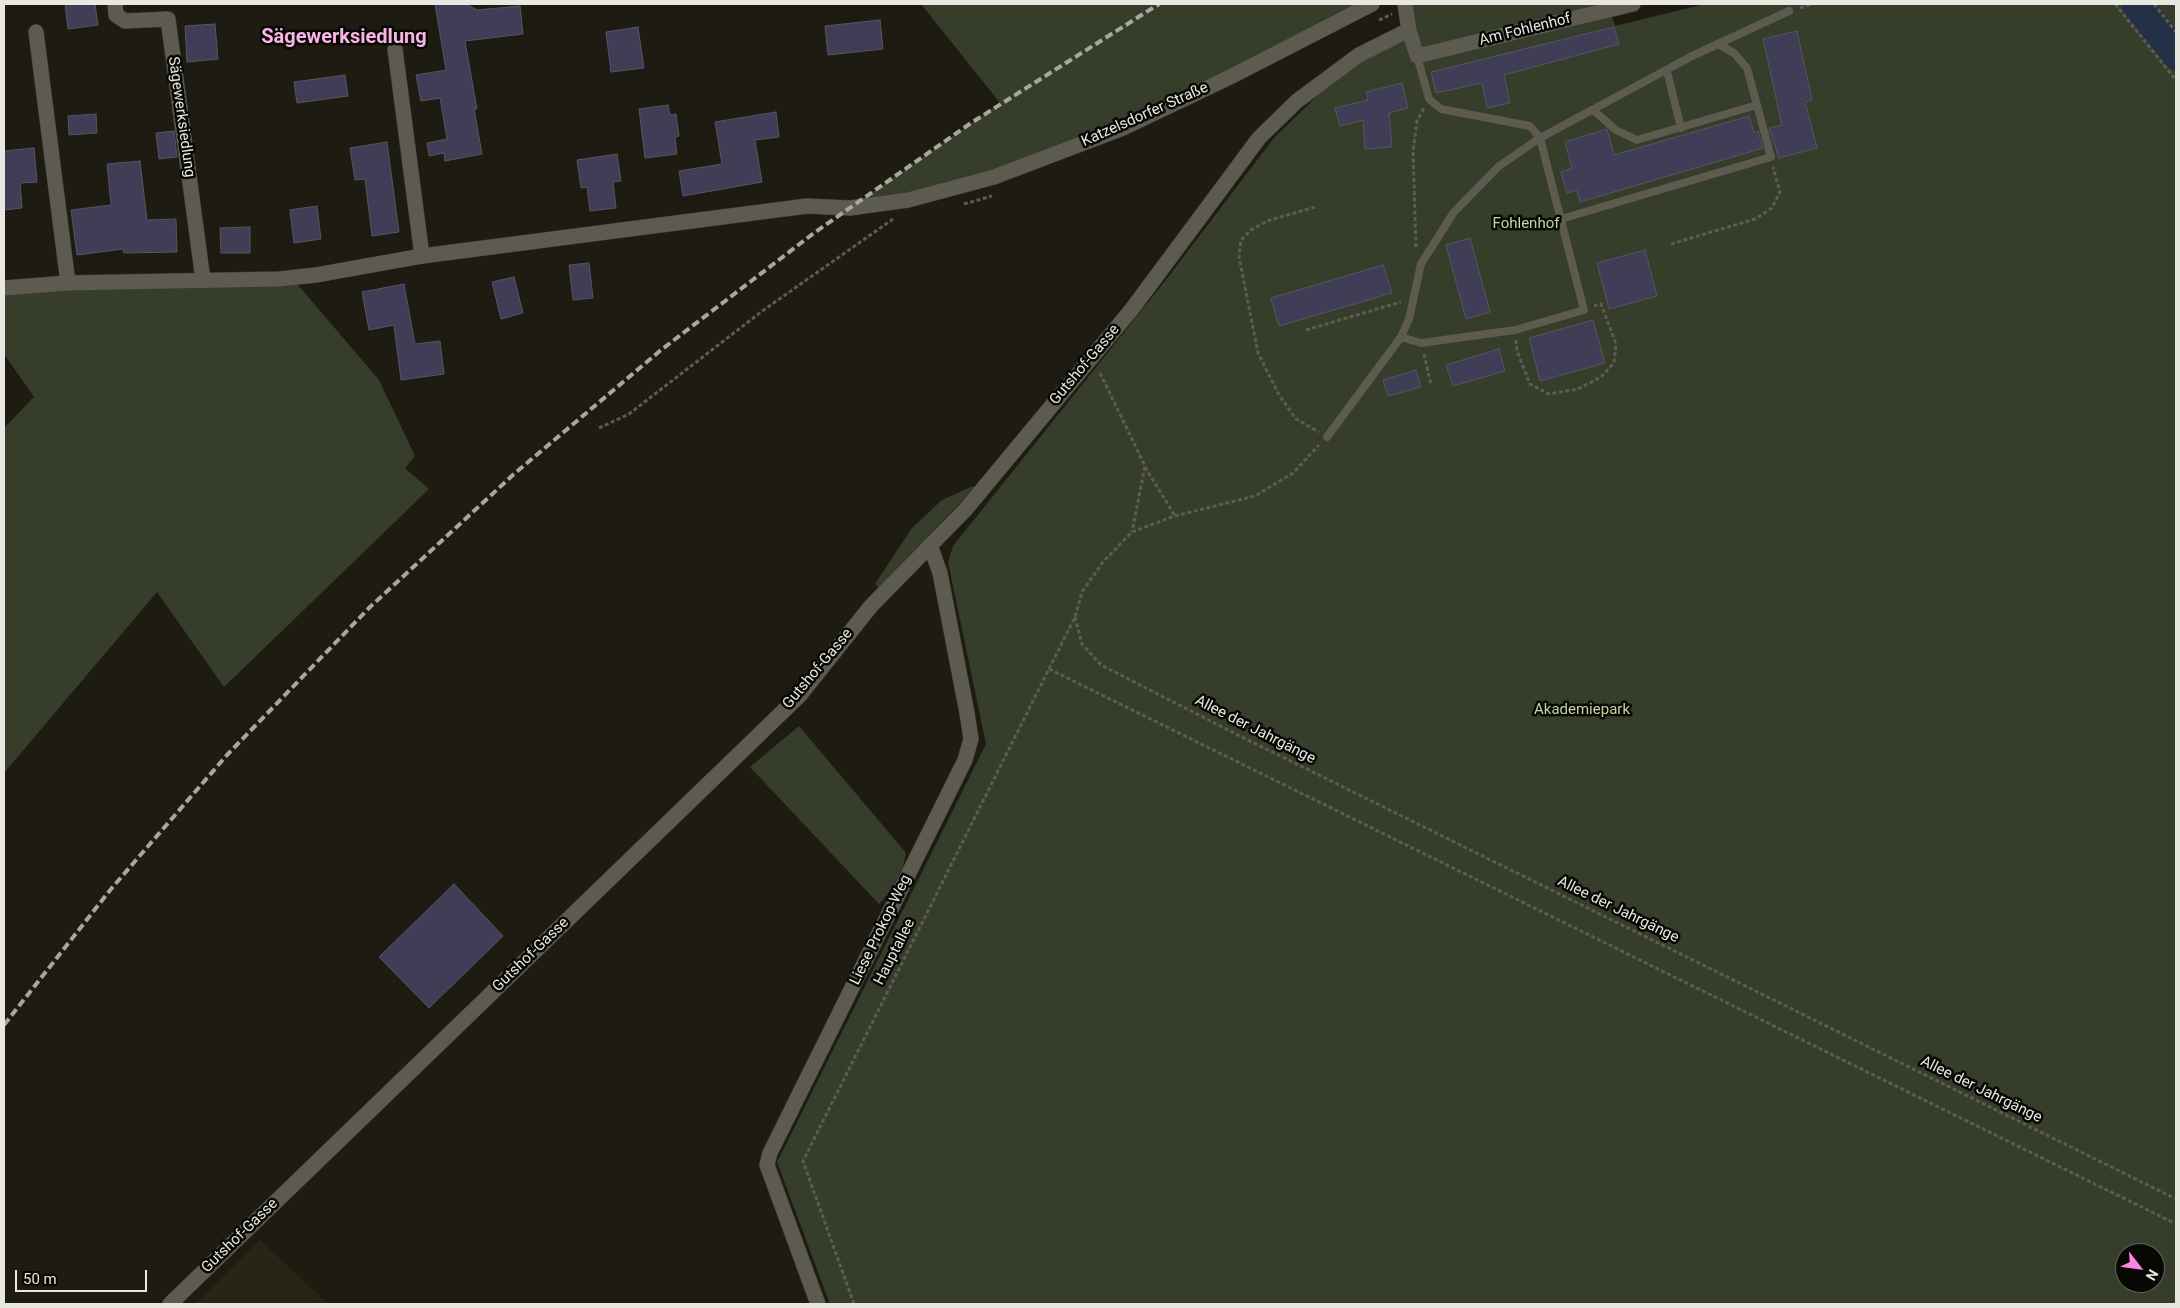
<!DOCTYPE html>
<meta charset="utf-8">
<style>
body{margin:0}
#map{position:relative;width:2180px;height:1308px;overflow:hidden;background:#1e1c12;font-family:Roboto,sans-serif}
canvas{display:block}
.frame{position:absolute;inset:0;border:5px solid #e8e7e0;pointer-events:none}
.north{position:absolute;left:2115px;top:1243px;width:50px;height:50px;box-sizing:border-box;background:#070704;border:1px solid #61615c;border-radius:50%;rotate:120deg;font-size:14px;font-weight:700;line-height:20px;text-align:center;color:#e8e7e0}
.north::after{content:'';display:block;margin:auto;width:18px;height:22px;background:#fd86e2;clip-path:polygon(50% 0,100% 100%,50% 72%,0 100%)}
.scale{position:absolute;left:15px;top:1270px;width:132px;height:22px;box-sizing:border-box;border:2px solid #e8e7e0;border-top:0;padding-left:6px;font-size:15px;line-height:18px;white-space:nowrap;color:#e8e7e0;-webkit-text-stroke:4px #070704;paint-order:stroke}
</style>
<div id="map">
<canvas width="2180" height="1308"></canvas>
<div class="frame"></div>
<div class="north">N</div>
<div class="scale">50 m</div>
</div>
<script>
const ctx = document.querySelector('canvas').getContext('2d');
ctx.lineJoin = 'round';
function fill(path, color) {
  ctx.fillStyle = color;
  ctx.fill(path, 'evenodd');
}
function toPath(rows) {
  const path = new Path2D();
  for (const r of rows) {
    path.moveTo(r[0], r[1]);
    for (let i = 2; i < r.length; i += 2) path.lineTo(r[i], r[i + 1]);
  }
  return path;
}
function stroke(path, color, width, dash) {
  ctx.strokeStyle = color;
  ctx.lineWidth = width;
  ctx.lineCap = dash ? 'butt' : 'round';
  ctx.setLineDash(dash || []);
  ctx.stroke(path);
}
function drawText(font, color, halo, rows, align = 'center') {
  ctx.font = font + ' Roboto,sans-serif';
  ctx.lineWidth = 5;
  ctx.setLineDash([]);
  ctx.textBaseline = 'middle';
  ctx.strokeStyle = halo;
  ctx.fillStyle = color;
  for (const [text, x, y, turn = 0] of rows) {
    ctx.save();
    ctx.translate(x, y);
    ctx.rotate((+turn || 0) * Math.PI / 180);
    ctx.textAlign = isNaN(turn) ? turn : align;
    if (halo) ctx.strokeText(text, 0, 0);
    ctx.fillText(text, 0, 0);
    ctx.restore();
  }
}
fill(toPath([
 [260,1240,328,1304,195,1304]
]), '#282514');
fill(toPath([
 [921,4,1373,4,1232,76,994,177,850,208,1000,103],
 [1405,4,1608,4,1615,26,1705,4,2176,4,2176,1304,830,1304,777,1162,986,744,948,562,953,546,1165,281,1274,138,1359,55,1409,30],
 [2125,1253,2155,1253,2155,1283,2125,1283],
 [292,278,379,380,415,456,405,468,429,489,224,687,157,592,4,773,4,428,34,397,4,354,4,288],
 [971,487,975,487,879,588,875,584,912,528,942,500],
 [799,726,906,853,902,871,889,893,879,904,750,767]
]), '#373d2b');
stroke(toPath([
 [2137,4,2176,54]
]), '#243046', 31);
const building = toPath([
 [65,4,95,4,98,25,68,29,65,4],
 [435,4,466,4,477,10,520,6,523,34,465,41,477,109,474,109,482,154,445,161,444,153,429,156,427,143,447,139,440,98,421,101,416,75,446,70,435,4],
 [880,20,883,49,828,55,825,26,880,20],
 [215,24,218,59,187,62,185,26,215,24],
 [638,27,644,68,611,72,606,32,638,27],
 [1614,27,1619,44,1504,75,1510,103,1487,108,1482,83,1436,93,1431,72,1614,27],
 [1797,31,1812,100,1805,102,1817,148,1779,158,1769,128,1782,125,1763,39,1797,31],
 [345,75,348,96,297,103,294,82,345,75],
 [1402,83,1408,108,1389,113,1392,147,1365,149,1363,120,1340,126,1335,108,1368,100,1366,92,1402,83],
 [668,105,670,115,676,114,679,136,675,137,677,154,645,158,639,109,668,105],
 [776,112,779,137,755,140,762,182,683,196,679,171,722,164,715,122,776,112],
 [96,114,97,133,69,135,68,116,96,114],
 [1749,116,1754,133,1758,131,1763,148,1580,202,1577,190,1567,193,1561,172,1572,168,1565,142,1607,129,1614,155,1749,116],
 [174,131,177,157,159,159,156,133,174,131],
 [387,142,399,232,372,236,365,179,355,180,350,148,387,142],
 [34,148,37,182,20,183,22,208,4,210,4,151,34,148],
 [617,154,621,181,613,182,616,208,590,211,587,187,581,188,577,160,617,154],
 [140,161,147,220,176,219,177,252,124,253,123,249,77,255,71,210,111,205,107,164,140,161],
 [317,206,321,239,294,243,290,210,317,206],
 [250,227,250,253,221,253,220,228,250,227],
 [1470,238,1490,312,1466,319,1446,245,1470,238],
 [1645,250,1657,296,1609,309,1597,263,1645,250],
 [589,263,593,298,573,300,569,265,589,263],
 [1383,265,1392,293,1279,326,1271,298,1383,265],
 [514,277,523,313,501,319,492,282,514,277],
 [404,284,415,344,440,341,444,374,401,380,394,325,369,330,362,292,404,284],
 [1593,320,1605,363,1540,381,1529,338,1593,320],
 [1499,349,1505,371,1453,386,1446,365,1499,349],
 [1416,370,1421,387,1388,396,1383,380,1416,370],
 [454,884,503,936,429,1008,379,957,454,884]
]);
fill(building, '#403d56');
stroke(building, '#565561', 1);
const service = toPath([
 [1667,71,1681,128],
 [1593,110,1616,130,1637,140,1757,105,1747,68,1734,53,1718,44],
 [1561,219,1771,157,1757,105],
 [1401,337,1421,343,1515,330,1584,310,1540,138,1530,126,1441,109,1429,99,1417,56],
 [1327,437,1401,337,1409,319,1421,264,1454,212,1499,166,1540,138,1692,56,1789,11]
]);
const minor = toPath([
 [115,4,116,15,125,21,168,19,203,280],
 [1405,4,1409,30,1417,56,1633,4],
 [36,32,68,283],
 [395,49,422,256],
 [170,1304,800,695,871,606,966,509,1132,309,1259,138,1297,101,1359,55,1409,30],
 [818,1304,767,1165,770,1153,965,760,971,739,967,713,940,573,930,545]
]);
const tertiary = toPath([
 [4,288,68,283,279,279,316,275,422,256,807,206,850,208,908,200,994,177,1123,128,1232,76,1372,4]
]);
stroke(service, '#393832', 9);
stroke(minor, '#393832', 16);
stroke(tertiary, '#393832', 16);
stroke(toPath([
 [2115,4,2176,80],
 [2154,4,2176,32],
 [1800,8,1813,4],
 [1379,20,1392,14],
 [964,204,992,196],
 [1315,207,1267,221,1251,230,1241,240,1239,257,1258,353,1279,395,1296,419,1319,432],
 [1671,244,1755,219,1772,208,1780,192,1773,167],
 [1416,247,1413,152,1417,121,1424,108],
 [1306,330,1401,302],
 [1516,340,1517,351,1530,384,1549,394,1578,389,1601,377,1614,363,1616,344,1601,304,1594,306],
 [1424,354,1431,385],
 [1100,373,1145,466,1132,532],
 [599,428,629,414,761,312,893,219],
 [1145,467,1175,516],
 [1075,617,1082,644,1101,665,1236,734,2176,1199],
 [1049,669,2176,1224],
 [854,1304,803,1161,1075,617,1082,592,1103,562,1132,532,1175,516,1255,496,1293,473,1319,445]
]), '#5d5b52', 3, [4, 2.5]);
stroke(service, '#5d5a4f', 8);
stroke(minor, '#5d5a4f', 15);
stroke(tertiary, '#5d5a4f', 15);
stroke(toPath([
 [4,1025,111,889,227,755,370,607,514,474,661,350,814,233,971,123,1159,4]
]), '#a8a79f', 4, [8, 4]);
drawText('15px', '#e8e7e0', '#070704', [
 ["Am Fohlenhof",1525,30,-14],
 ["Katzelsdorfer Straße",1145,115,-24],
 ["Sägewerksiedlung",181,117,82],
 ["Gutshof-Gasse",1085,365,-50],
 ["Gutshof-Gasse",818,669,-50],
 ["Allee der Jahrgänge",1255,730,27],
 ["Allee der Jahrgänge",1618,910,26],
 ["Liese Prokop-Weg",881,930,-64],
 ["Hauptallee",895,952,-63],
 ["Gutshof-Gasse",531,955,-44],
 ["Allee der Jahrgänge",1981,1090,26],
 ["Gutshof-Gasse",240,1236,-44]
]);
drawText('15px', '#c5d5a0', '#070704', [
 ["Fohlenhof",1526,224],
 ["Akademiepark",1582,710]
]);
drawText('bold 20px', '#f7b4e5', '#070704', [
 ["Sägewerksiedlung",344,38]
]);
</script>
